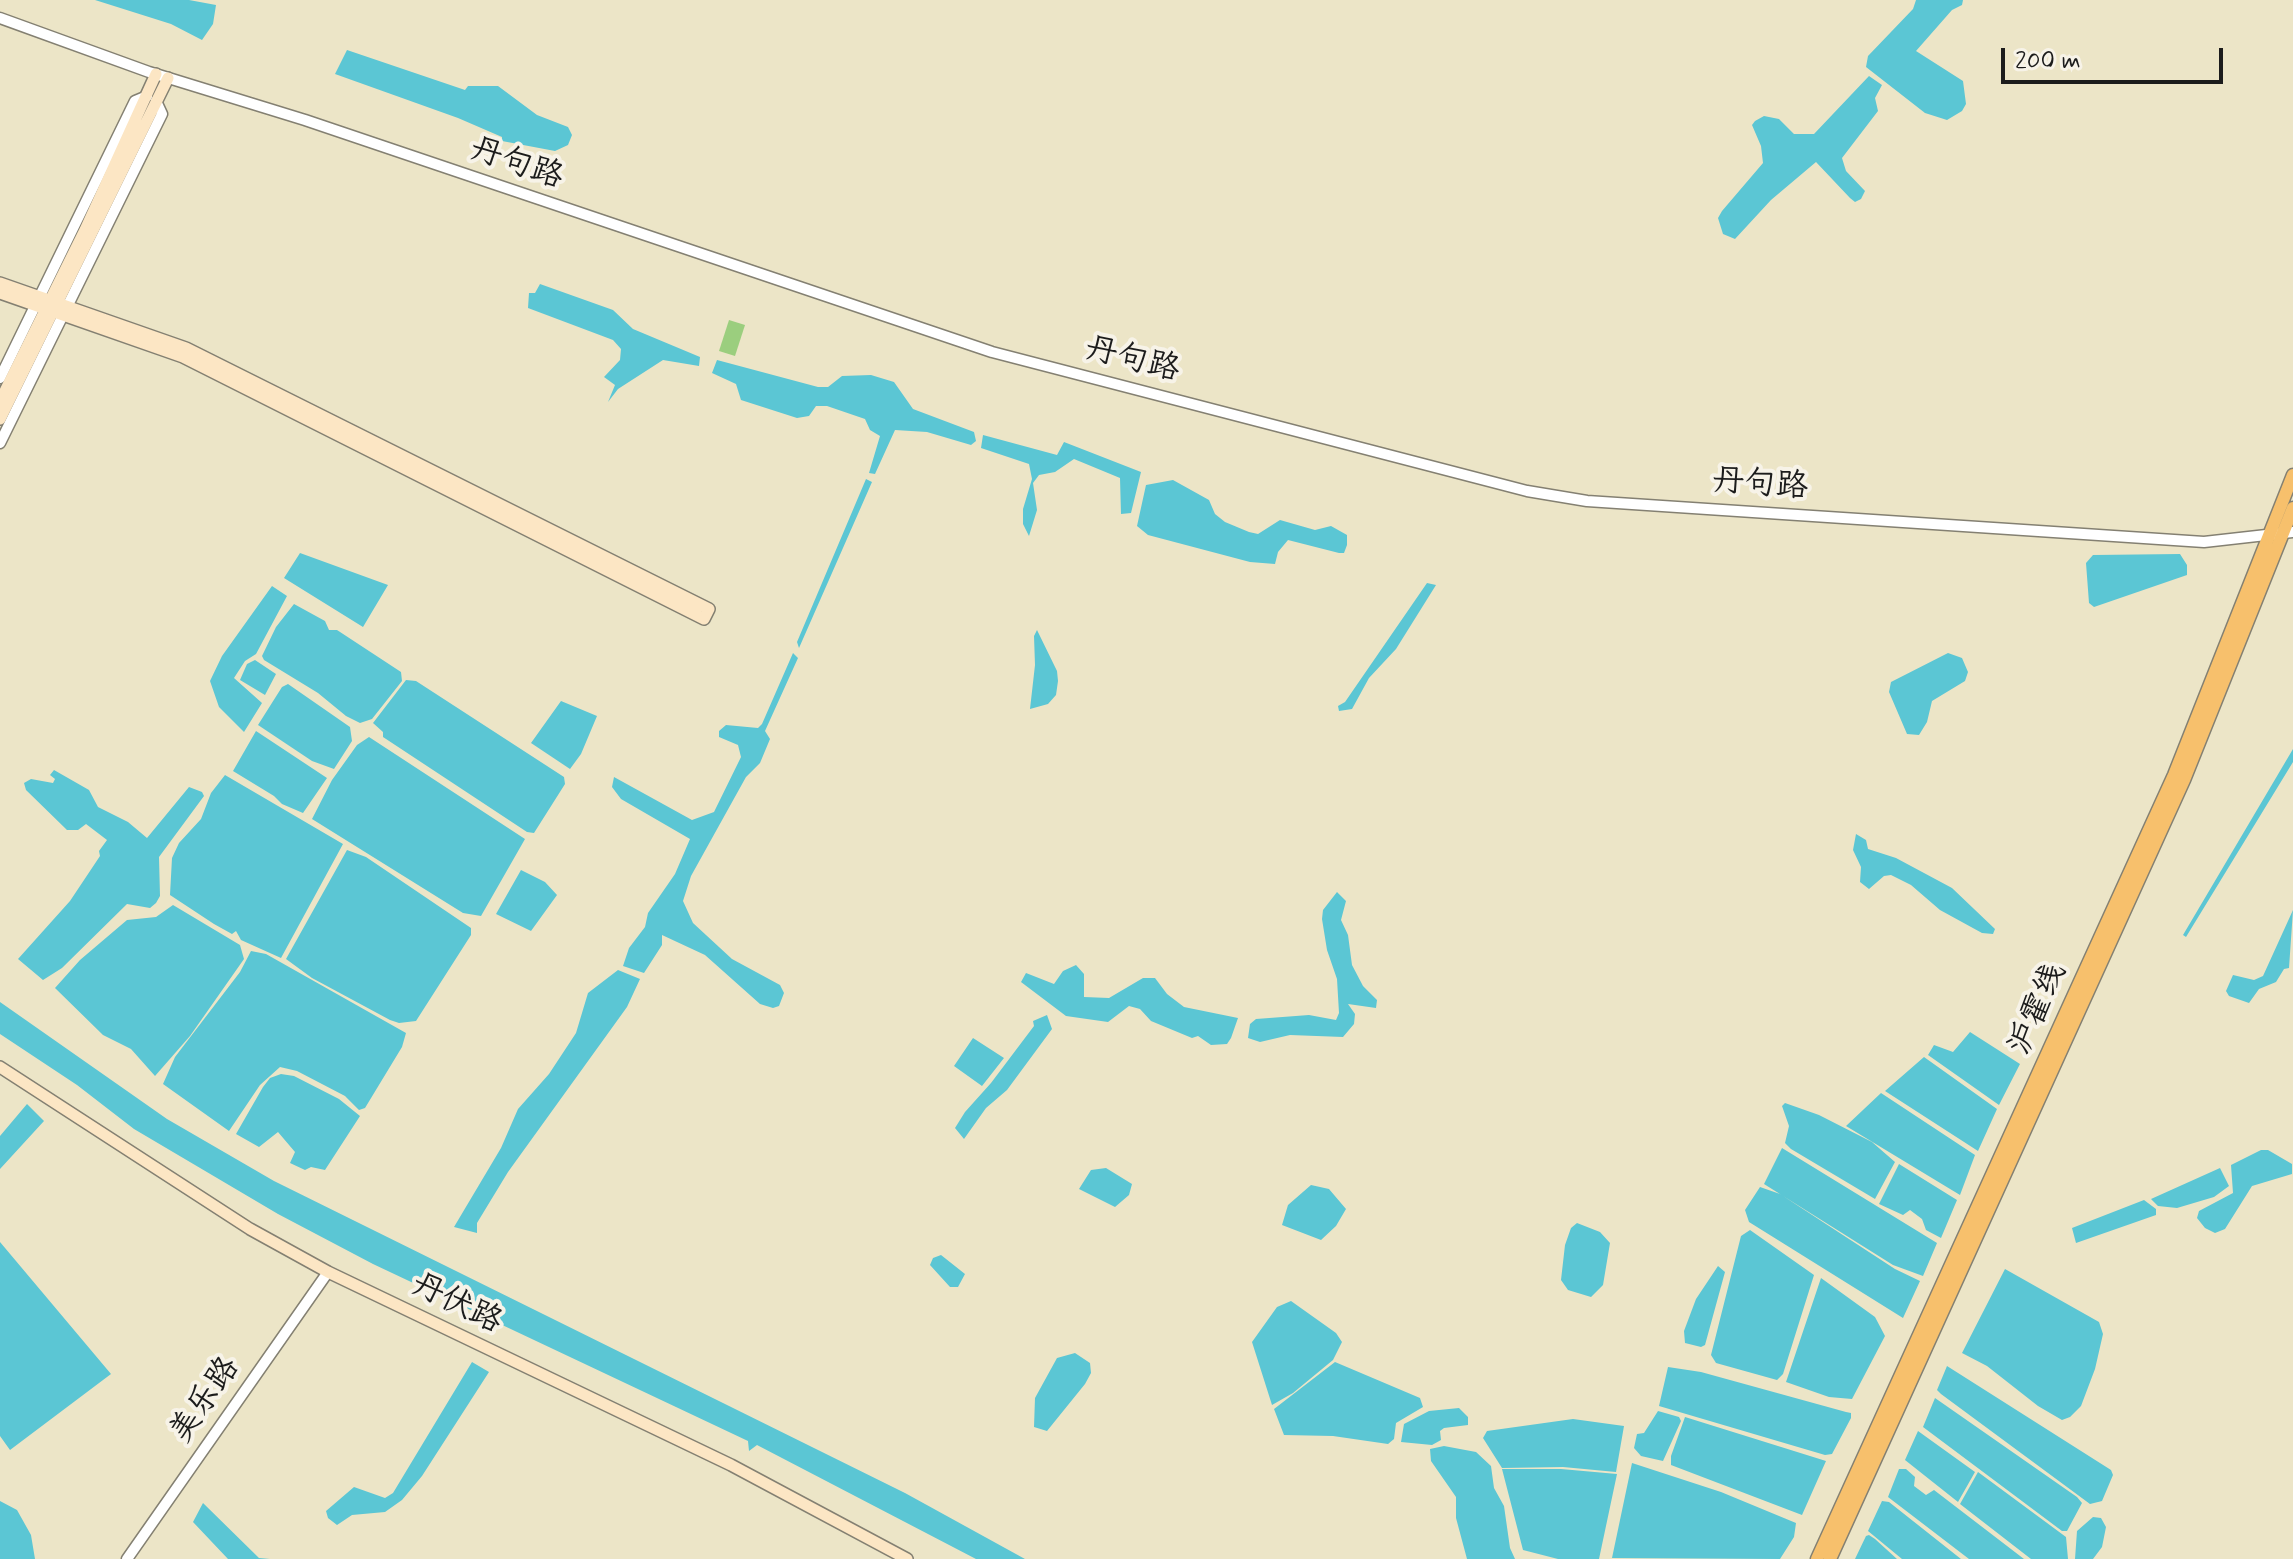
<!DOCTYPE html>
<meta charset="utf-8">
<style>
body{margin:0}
#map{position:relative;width:2293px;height:1559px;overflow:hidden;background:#ece5c7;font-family:Mynerve,sans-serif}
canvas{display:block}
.scale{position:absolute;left:2001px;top:48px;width:222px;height:36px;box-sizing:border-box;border:4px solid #1c1c1c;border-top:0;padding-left:10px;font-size:24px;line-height:28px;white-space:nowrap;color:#1c1c1c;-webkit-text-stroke:6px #f7f3e8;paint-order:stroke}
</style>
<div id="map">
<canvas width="2293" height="1559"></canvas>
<div class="scale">200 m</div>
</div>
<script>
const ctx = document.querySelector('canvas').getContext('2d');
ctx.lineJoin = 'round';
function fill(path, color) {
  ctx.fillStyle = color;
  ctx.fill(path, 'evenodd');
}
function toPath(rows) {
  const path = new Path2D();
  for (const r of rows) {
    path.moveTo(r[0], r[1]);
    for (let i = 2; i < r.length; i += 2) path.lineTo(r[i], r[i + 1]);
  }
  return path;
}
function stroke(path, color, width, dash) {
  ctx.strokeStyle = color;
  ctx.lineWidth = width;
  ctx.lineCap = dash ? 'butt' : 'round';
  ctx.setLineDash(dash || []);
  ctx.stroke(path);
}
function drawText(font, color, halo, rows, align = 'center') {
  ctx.font = font + ' Mynerve,"LXGW WenKai TC",sans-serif';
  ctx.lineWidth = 8;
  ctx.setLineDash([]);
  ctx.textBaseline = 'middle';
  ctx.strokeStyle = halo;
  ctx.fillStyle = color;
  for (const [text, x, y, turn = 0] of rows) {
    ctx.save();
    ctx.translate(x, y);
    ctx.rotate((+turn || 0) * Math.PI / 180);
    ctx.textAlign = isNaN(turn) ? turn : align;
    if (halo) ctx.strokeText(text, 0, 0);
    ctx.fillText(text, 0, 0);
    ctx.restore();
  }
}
fill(toPath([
 [729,320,745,325,735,356,719,351]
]), '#9bce7e');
fill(toPath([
 [95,0,189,0,216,5,213,24,202,40,171,24],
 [1916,0,1963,0,1962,5,1952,10,1916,51,1963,81,1966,104,1962,111,1947,120,1925,113,1866,67,1868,56,1913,9],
 [347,50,465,90,468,86,498,86,537,115,568,127,572,135,568,145,555,151,502,141,502,137,458,118,335,74],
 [1869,76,1882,85,1875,98,1878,111,1842,158,1846,171,1865,191,1861,199,1855,202,1850,198,1816,162,1771,200,1735,239,1723,234,1718,218,1722,211,1763,163,1761,146,1752,125,1755,121,1764,116,1779,119,1794,134,1814,134],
 [540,284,613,310,633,329,700,357,699,366,663,360,618,389,608,402,615,385,604,377,620,360,621,349,613,340,528,308,529,293,535,293],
 [717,360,818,387,828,387,842,376,871,375,894,382,913,409,974,432,976,441,971,445,927,432,895,430,875,474,869,473,880,436,870,430,865,419,827,406,816,406,809,416,797,418,741,400,736,384,712,373],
 [983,435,1057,455,1064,442,1141,472,1131,513,1121,514,1120,478,1074,459,1055,472,1039,475,1033,483,1037,510,1029,536,1023,524,1023,509,1032,479,1029,464,981,448],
 [866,479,872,482,799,648,797,642],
 [1173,480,1209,500,1215,514,1225,522,1249,532,1258,534,1280,520,1315,530,1331,526,1347,535,1347,545,1344,553,1339,553,1288,540,1278,552,1275,564,1250,562,1148,535,1137,526,1146,485],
 [300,553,388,585,363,627,284,578],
 [2180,554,2187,565,2187,575,2094,607,2089,603,2086,563,2093,555],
 [1427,583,1436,585,1396,649,1369,678,1352,709,1339,711,1338,706,1345,702],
 [272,586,287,596,256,654,245,661,234,678,262,703,244,732,219,707,210,681,222,656],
 [294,604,325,621,329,630,337,630,401,672,402,681,372,719,360,723,346,716,318,693,264,660,262,656,276,627],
 [1037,630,1057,671,1058,681,1056,695,1048,704,1030,709,1035,665,1034,636],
 [793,653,798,658,765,731,770,739,760,763,746,777,691,876,683,901,693,923,732,959,780,985,784,993,779,1006,773,1008,760,1004,705,955,662,935,662,945,644,973,623,966,629,948,645,927,648,913,675,874,690,839,621,799,612,787,614,777,692,820,714,812,741,757,738,745,719,737,719,731,726,725,758,728,762,724],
 [1948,653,1962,658,1968,672,1965,681,1932,701,1927,722,1919,735,1907,734,1889,692,1891,682],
 [255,660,276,674,265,695,240,680,247,664],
 [406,680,416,681,564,777,565,784,534,833,527,832,383,737,383,732,373,723],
 [288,684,350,727,352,741,334,769,312,761,258,725,282,687],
 [561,701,597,716,581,754,570,769,531,743],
 [256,731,327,778,303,813,282,804,274,796,233,771],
 [369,737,525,839,481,916,463,913,312,819,332,780,357,745],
 [2293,749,2293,762,2186,937,2183,935],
 [54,770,89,790,98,807,128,822,147,838,189,787,202,792,204,796,159,857,160,896,156,903,150,908,127,904,62,968,43,980,18,959,70,901,100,856,99,851,107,840,86,824,78,830,67,830,26,790,24,783,31,779,53,783,55,779,50,775],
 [225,775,343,844,281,958,241,940,236,931,232,934,214,924,170,895,172,858,179,843,201,819,211,793],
 [1856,834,1866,840,1868,849,1896,858,1952,888,1995,929,1993,934,1982,933,1940,910,1911,885,1891,875,1884,876,1869,889,1860,882,1861,867,1853,850],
 [347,850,366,857,471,928,471,935,416,1021,399,1023,390,1020,312,978,286,959],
 [521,870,545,882,557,895,531,931,496,914],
 [1337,892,1346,901,1341,920,1348,935,1352,965,1363,986,1377,1000,1376,1008,1348,1004,1355,1014,1354,1024,1343,1037,1290,1035,1260,1042,1248,1038,1250,1024,1256,1019,1309,1015,1336,1020,1339,1013,1337,979,1327,950,1322,919,1323,910],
 [173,905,240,945,244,959,190,1036,155,1076,131,1049,103,1035,55,988,80,960,127,920,156,917],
 [2293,910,2289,968,2284,969,2276,982,2259,989,2249,1003,2229,996,2226,991,2233,975,2254,980,2263,976],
 [251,951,266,954,406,1033,402,1047,365,1108,359,1110,345,1096,297,1071,280,1067,260,1085,229,1131,163,1084,175,1057,240,972],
 [1076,965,1084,974,1084,997,1109,998,1143,978,1155,978,1167,994,1184,1007,1238,1018,1231,1038,1227,1044,1211,1045,1198,1036,1192,1038,1151,1021,1140,1009,1129,1006,1108,1022,1066,1016,1021,982,1026,973,1054,984,1063,971],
 [618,970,640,979,627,1007,508,1172,477,1223,477,1233,454,1227,501,1148,518,1109,549,1074,576,1033,588,993],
 [0,1002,167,1119,274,1181,905,1493,1025,1559,976,1559,757,1445,749,1451,748,1441,373,1264,278,1214,134,1129,77,1085,0,1034],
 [1047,1015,1052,1029,1007,1090,986,1108,964,1139,955,1128,965,1112,991,1083,1034,1026,1033,1021],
 [1970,1032,2020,1064,1999,1105,1928,1055,1934,1045,1953,1052],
 [973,1038,1004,1058,982,1086,954,1066],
 [1924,1057,1997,1109,1978,1151,1885,1091],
 [281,1074,294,1076,339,1099,360,1116,325,1170,311,1167,305,1170,290,1163,295,1152,278,1132,259,1147,236,1134,263,1087,270,1078],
 [1881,1093,1975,1155,1960,1195,1846,1126],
 [1785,1103,1819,1115,1872,1142,1895,1162,1875,1199,1791,1149,1785,1143,1789,1126,1782,1106],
 [27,1104,44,1121,0,1169,0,1136],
 [1782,1148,1937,1243,1923,1276,1893,1265,1764,1184],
 [2261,1150,2268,1150,2292,1164,2292,1174,2252,1186,2225,1229,2215,1233,2205,1228,2197,1218,2199,1211,2233,1193,2231,1165],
 [1899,1164,1957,1200,1941,1238,1926,1230,1922,1219,1910,1210,1903,1215,1879,1204],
 [1106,1168,1132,1184,1129,1195,1115,1207,1079,1189,1091,1170],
 [2220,1168,2229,1186,2214,1197,2177,1208,2158,1206,2151,1199],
 [1311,1185,1329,1189,1346,1209,1336,1226,1321,1240,1282,1225,1288,1205],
 [1760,1187,1780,1194,1895,1269,1920,1281,1903,1318,1749,1222,1745,1210],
 [2144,1200,2156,1209,2156,1215,2076,1243,2072,1228],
 [1577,1223,1600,1232,1610,1243,1603,1285,1591,1297,1568,1290,1561,1280,1565,1245,1571,1228],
 [1750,1230,1814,1275,1783,1374,1777,1380,1716,1363,1711,1355,1741,1236],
 [0,1242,111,1374,10,1450,0,1436],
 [941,1255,965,1274,958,1287,950,1287,930,1265,933,1258],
 [1718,1266,1725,1272,1705,1345,1701,1347,1685,1343,1684,1331,1696,1299],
 [2005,1269,2099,1322,2103,1334,2095,1369,2081,1406,2070,1417,2062,1420,2038,1406,1987,1366,1962,1353],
 [1821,1278,1875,1317,1885,1336,1852,1399,1829,1397,1786,1382],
 [1291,1301,1336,1333,1342,1342,1333,1360,1293,1393,1272,1405,1252,1342,1277,1307],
 [1075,1353,1090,1363,1091,1373,1085,1384,1047,1431,1034,1427,1035,1398,1057,1358],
 [472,1362,489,1372,422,1476,402,1500,385,1512,352,1515,337,1525,328,1518,326,1511,354,1487,385,1498,393,1493],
 [1335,1362,1420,1398,1423,1407,1396,1423,1394,1439,1388,1444,1333,1436,1284,1435,1274,1409],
 [1947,1366,2111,1470,2113,1475,2102,1501,2090,1504,1941,1394,1937,1390],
 [1668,1367,1701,1372,1846,1412,1851,1413,1851,1418,1832,1454,1825,1455,1659,1406],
 [1935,1398,2077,1497,2082,1503,2067,1531,2062,1531,1923,1427],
 [1459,1408,1468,1417,1468,1425,1444,1428,1440,1431,1441,1440,1432,1445,1401,1442,1404,1424,1429,1411],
 [1658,1411,1679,1417,1681,1421,1663,1461,1641,1456,1634,1448,1637,1434,1644,1433],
 [1685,1417,1826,1461,1802,1515,1671,1465,1671,1456],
 [1573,1419,1624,1426,1616,1472,1563,1467,1502,1468,1483,1438,1487,1431],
 [1918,1431,1975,1472,1958,1502,1905,1460],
 [1444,1446,1476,1452,1491,1466,1494,1488,1504,1506,1510,1548,1515,1559,1467,1559,1456,1518,1456,1497,1431,1461,1430,1449],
 [1632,1463,1721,1492,1796,1523,1794,1537,1780,1559,1612,1558],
 [1561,1469,1617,1474,1599,1559,1558,1559,1523,1550,1502,1469],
 [1899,1469,1906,1469,1915,1477,1914,1486,1926,1495,1934,1490,2024,1559,1969,1559,1888,1497],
 [1978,1472,2066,1537,2068,1559,2031,1559,1960,1504],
 [0,1501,17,1510,31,1535,35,1559,0,1559],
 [1882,1501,1889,1502,1961,1559,1902,1559,1868,1531],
 [203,1503,259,1558,270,1559,228,1559,193,1522],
 [2093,1517,2101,1518,2106,1527,2102,1547,2093,1559,2075,1559,2077,1531],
 [1869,1535,1875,1539,1897,1559,1855,1559,1866,1536]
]), '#5bc6d4');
const tertiary = toPath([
 [0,18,149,72,305,120,992,352,1527,491,1587,501,2204,542,2293,532],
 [0,378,135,101,147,96],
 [0,443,162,114,156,101],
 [127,1559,328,1272]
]);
const secondary = toPath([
 [0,283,186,348,709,609,704,619,183,357,0,293],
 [0,401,85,230,156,74],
 [0,419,168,78],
 [0,1067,250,1229,328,1272,731,1465,907,1559]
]);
const trunk = toPath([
 [1817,1559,2174,775,2293,475],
 [1830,1559,2184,780,2293,508]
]);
stroke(tertiary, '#848072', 13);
stroke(secondary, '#848072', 14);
stroke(trunk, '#848072', 15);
stroke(tertiary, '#fff', 10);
stroke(secondary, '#fce6c4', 11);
stroke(trunk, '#f7c06c', 12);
drawText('32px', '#1c1c1c', '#f7f3e8', [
 ["丹句路",516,165,19],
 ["丹句路",1132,361,14],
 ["丹句路",1760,486,4],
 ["沪霍线",2039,1010,-66],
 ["丹伏路",456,1305,26],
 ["美乐路",206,1401,-55]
]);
</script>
